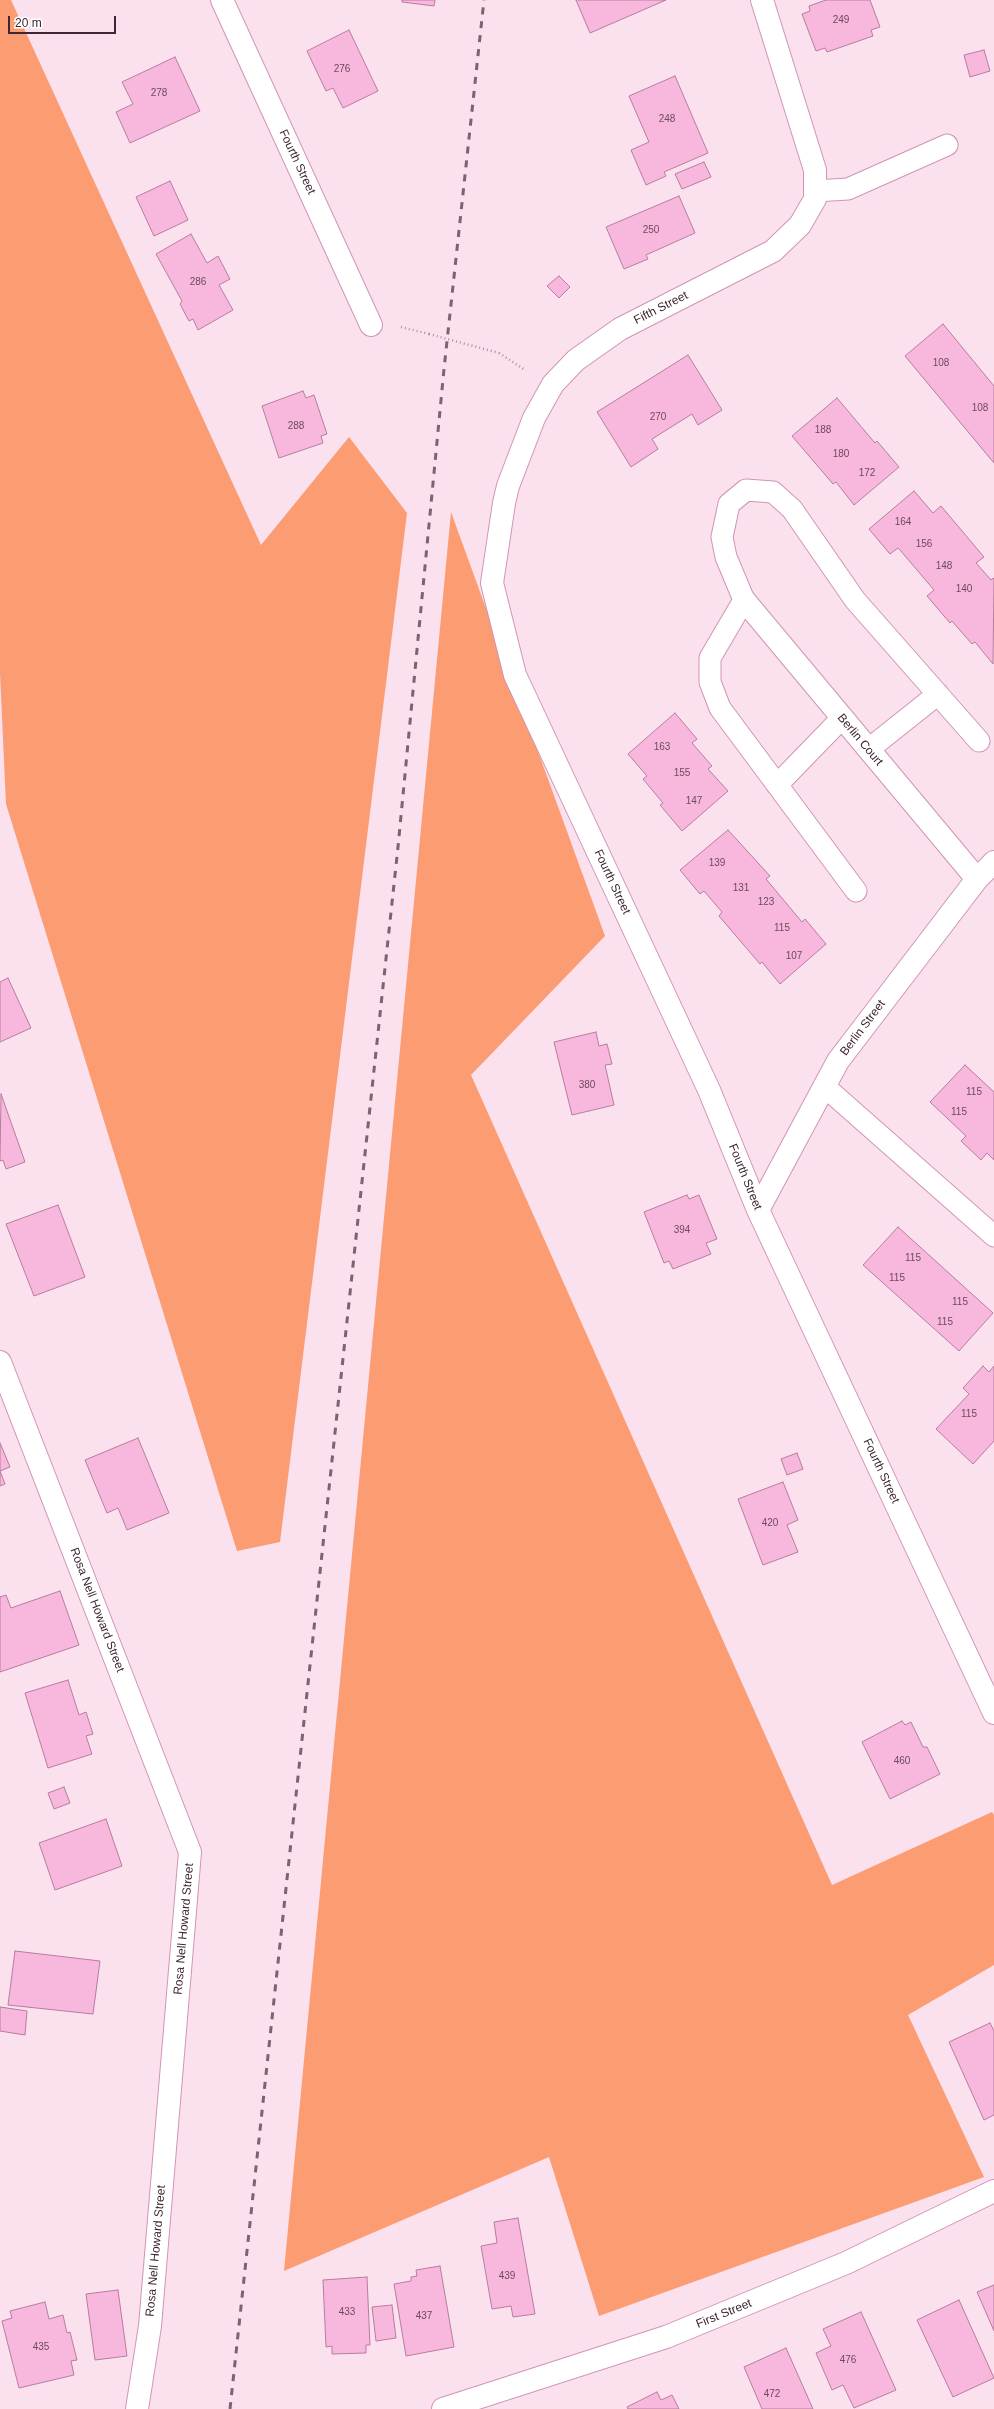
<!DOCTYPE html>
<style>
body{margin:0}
#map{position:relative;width:994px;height:2409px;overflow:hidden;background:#fbe0ee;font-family:Helvetica,sans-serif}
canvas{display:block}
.scale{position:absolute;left:8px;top:16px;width:108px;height:18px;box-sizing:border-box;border:2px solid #3e2634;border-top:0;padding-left:5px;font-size:12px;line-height:14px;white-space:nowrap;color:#3e2634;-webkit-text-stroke:3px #fff;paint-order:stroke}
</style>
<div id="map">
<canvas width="994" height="2409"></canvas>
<div class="scale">20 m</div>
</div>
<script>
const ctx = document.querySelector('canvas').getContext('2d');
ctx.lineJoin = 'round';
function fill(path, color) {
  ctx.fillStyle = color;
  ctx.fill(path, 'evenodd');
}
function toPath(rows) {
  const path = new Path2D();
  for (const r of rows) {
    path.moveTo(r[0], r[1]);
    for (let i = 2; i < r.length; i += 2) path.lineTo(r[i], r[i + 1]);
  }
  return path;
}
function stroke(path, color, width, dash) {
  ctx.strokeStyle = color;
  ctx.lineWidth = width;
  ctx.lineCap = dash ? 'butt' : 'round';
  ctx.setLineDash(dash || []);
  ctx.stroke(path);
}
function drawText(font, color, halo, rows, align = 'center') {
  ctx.font = font + ' Helvetica,sans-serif';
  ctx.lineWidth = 3;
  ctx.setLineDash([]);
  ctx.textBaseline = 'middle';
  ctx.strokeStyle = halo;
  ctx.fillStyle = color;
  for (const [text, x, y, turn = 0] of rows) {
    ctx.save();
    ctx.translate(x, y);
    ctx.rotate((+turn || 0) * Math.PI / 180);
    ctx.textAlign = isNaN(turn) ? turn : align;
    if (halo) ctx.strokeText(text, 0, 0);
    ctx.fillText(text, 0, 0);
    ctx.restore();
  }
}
fill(toPath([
 [0,0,11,0,261,545,349,437,407,513,280,1542,237,1551,6,804,0,673],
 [451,512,605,936,471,1075,832,1885,992,1812,994,1815,994,1965,908,2015,984,2177,599,2316,549,2157,284,2271]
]), '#fb9c73');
const building = toPath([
 [402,0,435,0,434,6,402,2,402,0],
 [576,0,666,0,590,33,576,0],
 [826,0,870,0,880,27,871,30,873,36,827,52,825,48,816,51,802,14,810,11,809,6,826,0],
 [349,30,378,91,343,108,333,88,326,91,307,51,349,30],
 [984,50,990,71,970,77,964,55,984,50],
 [175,57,200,111,130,143,116,112,133,104,122,82,175,57],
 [675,76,708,153,664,172,666,176,646,185,631,150,649,142,629,96,675,76],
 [704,162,711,177,682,189,675,174,704,162],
 [170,181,188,220,154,236,136,197,170,181],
 [679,196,695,233,646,255,648,259,624,269,606,227,679,196],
 [191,234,207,263,218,256,230,279,219,285,233,310,198,330,193,319,189,321,180,304,182,301,156,254,191,234],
 [559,276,570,287,559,298,547,286,559,276],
 [943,324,994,386,994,463,905,356,943,324],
 [688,355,722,410,698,425,692,414,652,439,658,449,631,467,597,412,688,355],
 [303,391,306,398,314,395,327,434,321,436,323,443,279,458,262,406,303,391],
 [837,398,875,443,877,441,899,467,854,505,836,482,833,484,792,436,837,398],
 [914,491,933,513,941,506,984,557,976,563,991,580,993,578,994,579,993,664,975,642,972,644,952,621,950,623,927,596,934,590,900,550,898,548,890,554,869,529,914,491],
 [675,713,697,739,692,743,712,766,708,769,728,791,682,831,660,805,663,803,643,779,647,776,628,754,675,713],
 [728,830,770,876,766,879,802,922,805,919,826,944,780,984,762,962,760,964,719,916,722,912,704,891,700,894,680,870,728,830],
 [8,978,31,1028,0,1042,0,982,8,978],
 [596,1032,599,1046,607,1044,612,1064,605,1065,614,1105,572,1115,554,1042,596,1032],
 [965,1065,994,1092,994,1160,987,1153,981,1160,961,1141,966,1136,930,1102,965,1065],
 [1,1094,25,1162,6,1169,3,1160,0,1161,1,1094],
 [687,1195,689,1199,699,1195,717,1239,706,1243,711,1254,673,1269,669,1261,664,1263,644,1212,687,1195],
 [58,1205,85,1277,34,1296,6,1224,58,1205],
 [898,1227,993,1313,959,1351,863,1265,898,1227],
 [983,1366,989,1372,994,1366,994,1441,973,1464,936,1429,969,1394,963,1388,983,1366],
 [138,1438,169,1513,127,1530,118,1508,107,1513,85,1460,138,1438],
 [0,1443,10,1467,0,1471,5,1484,0,1486,0,1443],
 [797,1453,803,1469,787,1475,781,1459,797,1453],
 [783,1482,798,1520,787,1525,798,1552,763,1565,738,1499,783,1482],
 [60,1591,79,1645,0,1672,0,1597,6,1595,11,1608,60,1591],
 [68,1680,79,1715,86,1712,93,1734,86,1736,92,1754,48,1768,25,1693,68,1680],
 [902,1721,905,1725,911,1722,923,1747,927,1747,940,1774,890,1799,862,1742,902,1721],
 [64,1787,70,1803,54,1809,48,1793,64,1787],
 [106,1819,122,1866,55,1890,39,1843,106,1819],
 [15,1951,100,1961,93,2014,8,2005,15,1951],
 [0,2007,27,2011,25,2035,0,2031,0,2007],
 [990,2023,994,2031,994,2115,984,2120,949,2042,990,2023],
 [518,2218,535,2314,513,2317,511,2306,492,2309,481,2246,497,2243,494,2222,518,2218],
 [440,2266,454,2347,406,2356,394,2284,411,2281,411,2277,417,2276,416,2270,440,2266],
 [367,2277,370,2345,366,2345,366,2353,332,2354,332,2346,326,2347,323,2280,367,2277],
 [994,2285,994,2331,977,2292,994,2285],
 [118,2290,127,2356,95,2360,86,2294,118,2290],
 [959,2300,994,2378,953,2397,917,2320,959,2300],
 [45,2302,49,2319,63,2315,67,2333,70,2332,77,2360,71,2361,74,2375,19,2388,2,2321,12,2318,10,2311,45,2302],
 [392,2305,396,2338,376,2341,372,2307,392,2305],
 [861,2312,896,2390,854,2408,843,2385,832,2390,816,2353,831,2346,823,2329,861,2312],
 [786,2348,813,2409,762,2409,744,2367,786,2348],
 [657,2392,661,2400,672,2395,679,2409,628,2409,627,2407,657,2392]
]);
fill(building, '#f8b8dd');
stroke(building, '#b77c9e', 1);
const service = toPath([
 [815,191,848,189,947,145],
 [869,749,938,694],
 [777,785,842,718],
 [856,891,720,708,710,682,710,658,744,600,726,557,722,537,729,504,746,490,773,492,792,509,855,600,979,741],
 [824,1086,994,1236]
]);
const minor = toPath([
 [222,0,371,325],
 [762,0,815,170,815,199,800,225,773,251,620,329,576,360,553,384,534,418,508,486,504,503,492,583,515,675,709,1090,758,1210,994,1713],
 [744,600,977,879],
 [758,1210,838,1061,977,879,994,862],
 [0,1362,190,1852,150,2326,137,2409]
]);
const tertiary = toPath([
 [443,2409,666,2337,846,2263,994,2191]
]);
stroke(service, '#d194b7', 23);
stroke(minor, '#d194b7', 24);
stroke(tertiary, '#d194b7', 24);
stroke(toPath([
 [401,327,429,334],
 [499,353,525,370]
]), '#ac92a0', 2.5, [1, 3]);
stroke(service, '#fff', 21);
stroke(minor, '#fff', 22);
stroke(tertiary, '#fff', 22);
stroke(toPath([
 [230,2409,398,847,444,369,484,0]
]), '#7c6371', 3, [7, 7]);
stroke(toPath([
 [429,334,499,353]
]), '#ac92a0', 2.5, [1, 3]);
drawText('10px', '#6c4a5e', null, [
 ["249",841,20],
 ["276",342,69],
 ["278",159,93],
 ["248",667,119],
 ["250",651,230],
 ["286",198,282],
 ["108",941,363],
 ["108",980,408],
 ["270",658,417],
 ["288",296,426],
 ["188",823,430],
 ["180",841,454],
 ["172",867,473],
 ["164",903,522],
 ["156",924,544],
 ["148",944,566],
 ["140",964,589],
 ["163",662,747],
 ["155",682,773],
 ["147",694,801],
 ["139",717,863],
 ["131",741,888],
 ["123",766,902],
 ["115",782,928],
 ["107",794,956],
 ["380",587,1085],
 ["115",974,1092],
 ["115",959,1112],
 ["394",682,1230],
 ["115",913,1258],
 ["115",897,1278],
 ["115",960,1302],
 ["115",945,1322],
 ["115",969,1414],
 ["420",770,1523],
 ["460",902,1761],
 ["439",507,2276],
 ["433",347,2312],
 ["437",424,2316],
 ["435",41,2347],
 ["476",848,2360],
 ["472",772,2394]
]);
drawText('12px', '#3e2634', '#fff', [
 ["Fourth Street",297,162,65],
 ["Fifth Street",661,308,-27],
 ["Berlin Court",860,740,50],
 ["Fourth Street",612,882,65],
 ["Berlin Street",863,1028,-53],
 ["Fourth Street",745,1177,68],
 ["Fourth Street",881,1471,65],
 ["Rosa Nell Howard Street",97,1610,69],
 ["Rosa Nell Howard Street",184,1929,-85],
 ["Rosa Nell Howard Street",156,2251,-85],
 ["First Street",724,2314,-22]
]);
</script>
